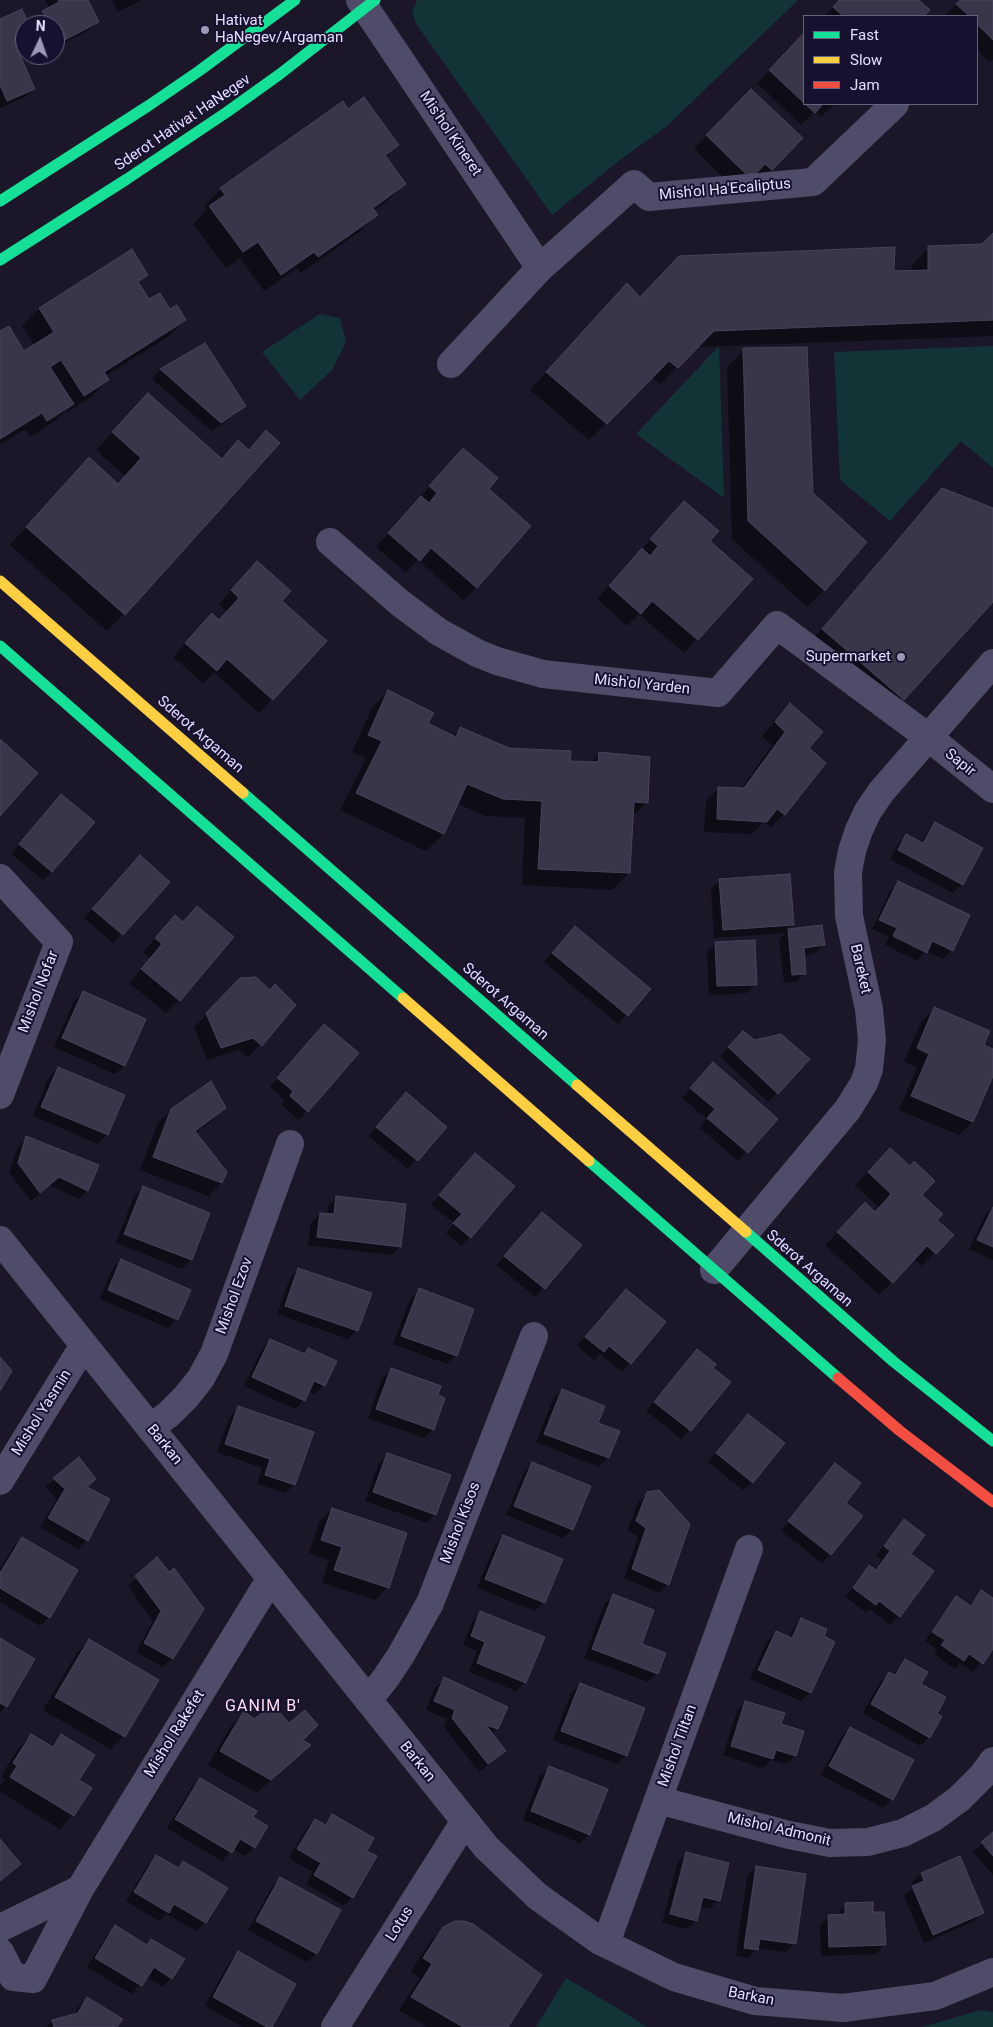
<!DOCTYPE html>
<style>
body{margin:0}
#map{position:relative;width:993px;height:2027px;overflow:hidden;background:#1b1728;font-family:Roboto,sans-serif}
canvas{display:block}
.legend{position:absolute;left:803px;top:15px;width:175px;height:90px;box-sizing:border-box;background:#17102f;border:1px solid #696282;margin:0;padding:6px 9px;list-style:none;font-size:15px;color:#e4deff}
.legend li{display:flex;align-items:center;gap:10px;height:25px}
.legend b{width:25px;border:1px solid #696282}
.north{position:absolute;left:15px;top:15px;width:50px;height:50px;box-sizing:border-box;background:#17102f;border:1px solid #696282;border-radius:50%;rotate:3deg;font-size:14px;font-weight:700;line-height:20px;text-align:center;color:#e4deff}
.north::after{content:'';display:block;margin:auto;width:18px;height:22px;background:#9e98b4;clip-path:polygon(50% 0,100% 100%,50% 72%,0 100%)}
</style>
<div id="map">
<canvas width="993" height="2027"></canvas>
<ul class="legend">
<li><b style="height:6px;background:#16e098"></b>Fast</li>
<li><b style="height:6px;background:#ffcf43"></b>Slow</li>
<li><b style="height:6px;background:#f24e42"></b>Jam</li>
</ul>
<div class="north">N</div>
</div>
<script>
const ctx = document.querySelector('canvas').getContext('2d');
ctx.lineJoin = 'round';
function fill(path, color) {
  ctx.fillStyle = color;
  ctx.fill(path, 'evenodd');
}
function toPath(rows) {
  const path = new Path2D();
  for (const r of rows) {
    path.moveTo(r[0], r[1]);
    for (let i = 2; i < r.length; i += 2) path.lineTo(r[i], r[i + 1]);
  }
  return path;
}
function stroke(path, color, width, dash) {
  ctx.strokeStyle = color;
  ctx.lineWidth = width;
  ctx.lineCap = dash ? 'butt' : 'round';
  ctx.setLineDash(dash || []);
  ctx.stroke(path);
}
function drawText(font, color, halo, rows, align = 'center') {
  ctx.font = font + ' Roboto,sans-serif';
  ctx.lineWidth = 4;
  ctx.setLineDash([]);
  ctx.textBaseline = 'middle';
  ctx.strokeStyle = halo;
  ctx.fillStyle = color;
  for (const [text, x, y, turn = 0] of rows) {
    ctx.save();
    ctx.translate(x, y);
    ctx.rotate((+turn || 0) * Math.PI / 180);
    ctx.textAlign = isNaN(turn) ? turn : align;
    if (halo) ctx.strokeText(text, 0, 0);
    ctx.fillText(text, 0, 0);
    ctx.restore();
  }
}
fill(toPath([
 [417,0,798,0,667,126,620,160,552,215,417,25,412,13],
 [320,314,340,318,346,342,332,370,300,400,262,352],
 [719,346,724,498,636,434],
 [993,346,993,468,961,441,890,521,840,480,834,352],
 [566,1978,617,2008,647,2027,536,2027],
 [981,2010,993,2012,993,2027,922,2027]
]), '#133437');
fill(toPath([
 [45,0,86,0,98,22,89,30,55,48,55,25,37,25,34,20,49,8],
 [112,0,142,0,118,12],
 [841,0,917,0,928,10,922,16,825,16],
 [961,0,993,0,993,59,990,62,977,50,977,16,945,16],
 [0,20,28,25,25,25,25,54,20,57,34,88,25,97,0,108],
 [804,35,804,104,835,104,821,117,815,111,801,125,757,83],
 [738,103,801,138,758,182,737,191,694,149],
 [397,145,385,157,404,184,387,201,373,211,376,215,359,232,301,273,297,268,264,291,240,258,226,268,193,224,207,210,204,206,221,189],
 [993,233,993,336,697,347,660,384,652,377,589,440,530,390,610,302,912,272,912,265,929,248,982,246],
 [131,251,147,275,138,284,149,301,185,320,168,337,105,376,108,380,91,397,67,412,66,411,55,421,30,437,25,429,0,444,0,333,24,352,35,346,22,326,39,309],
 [204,344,245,405,236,414,212,431,152,379,160,370],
 [744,350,812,494,824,590,807,607,732,539,727,367],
 [148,394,221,460,238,442,248,450,266,432,124,614,107,631,10,545,72,476,118,485,125,476,96,450],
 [463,449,487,489,477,587,463,600,418,560,406,573,376,547],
 [943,489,993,509,993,601,886,716,806,647,926,506],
 [684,502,708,541,751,579,684,653,639,614,627,626,597,599],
 [244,576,281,601,325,641,259,713,214,672,203,683,173,657,199,628,219,621,227,612,219,604],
 [388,691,426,724,452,737,461,728,509,749,569,762,590,763,599,754,647,802,632,817,629,873,612,890,522,885,525,818,485,816,457,803,443,834,426,851,340,810,366,758,352,752,372,708],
 [790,705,808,749,824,763,784,814,771,827,764,822,752,834,704,832,706,801,719,788,741,789,772,745,762,736],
 [53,805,52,871,43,880,11,854],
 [935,823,962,884,953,893,890,859,898,844,907,835,921,843,927,832],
 [131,865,168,882,113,943,84,918],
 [720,881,792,924,786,930,821,927,823,945,814,954,803,955,805,973,796,982,784,983,779,939,785,933,714,938,711,889],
 [898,883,952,950,943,959,926,951,917,961,885,945,889,937,872,929,890,891],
 [175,917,179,1000,166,1013,129,983,150,958,143,952],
 [566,936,649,989,618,1024,544,962],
 [716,943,756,984,747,993,709,995,707,952],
 [241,980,294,1005,248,1058,239,1050,207,1060,194,1027],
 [83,993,124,1066,115,1074,54,1047,74,1001],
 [934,1009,983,1046,993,1050,993,1073,972,1122,959,1135,899,1110,917,1067,904,1062,921,1022],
 [744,1032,777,1093,768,1102,720,1056],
 [316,1034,307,1111,299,1120,282,1105,285,1101,270,1087],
 [58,1069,123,1096,106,1135,98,1144,33,1116,49,1077],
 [705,1072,777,1119,738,1161,700,1128,707,1119,682,1098],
 [398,1102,446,1127,408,1169,369,1136],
 [224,1108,211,1121,195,1133,221,1183,208,1196,140,1170,158,1123,172,1110],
 [27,1138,87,1191,79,1199,49,1185,31,1201,9,1172,18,1147],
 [877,1162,921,1195,936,1220,952,1235,922,1266,914,1259,879,1295,825,1245,852,1217,874,1213,879,1207,855,1186],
 [467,1163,470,1237,461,1246,446,1233,454,1223,431,1205],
 [143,1187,209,1213,191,1260,182,1269,116,1243,134,1196],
 [337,1197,400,1247,391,1255,308,1245,311,1223,320,1214,327,1215,328,1206],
 [993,1207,993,1260,969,1249,986,1214],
 [542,1213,580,1245,535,1297,497,1265],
 [121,1261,177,1319,168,1328,100,1299,112,1269],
 [298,1269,357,1330,348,1339,277,1314,290,1278],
 [419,1290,456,1355,447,1364,393,1344,410,1299],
 [626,1290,630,1363,622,1372,600,1354,594,1360,577,1346],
 [270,1340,302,1355,308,1349,324,1385,315,1394,308,1391,304,1400,295,1409,244,1386,262,1349],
 [697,1350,712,1368,729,1382,681,1439,646,1411],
 [391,1370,437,1396,433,1429,424,1438,368,1418,382,1378],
 [562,1390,597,1424,618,1432,608,1458,599,1467,536,1442,553,1399],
 [238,1408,294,1485,285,1493,257,1484,262,1468,217,1452,230,1417],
 [740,1424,752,1482,743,1490,708,1462],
 [388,1454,435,1514,427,1523,365,1501,379,1463],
 [79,1459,86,1488,108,1500,87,1540,78,1549,40,1527,57,1499,45,1487],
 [532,1463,572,1529,563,1538,506,1515,524,1472],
 [835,1464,844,1503,830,1554,822,1563,781,1531],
 [648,1493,689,1525,668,1584,659,1593,624,1578,638,1537,628,1530,638,1502],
 [332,1509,388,1587,375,1600,322,1583,329,1560,309,1553,319,1522],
 [904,1521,910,1554,899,1616,890,1625,870,1609,867,1613,845,1597,870,1566,874,1570,882,1560,876,1555],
 [504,1537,544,1602,535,1611,477,1588,495,1545],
 [22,1538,77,1571,49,1617,40,1626,0,1602,0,1569,13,1547],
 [157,1559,172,1658,163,1667,136,1652,153,1621,128,1586],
 [981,1592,993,1600,993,1647,973,1672,960,1663,955,1669,934,1654,937,1649,925,1641,948,1607,956,1598,969,1606],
 [613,1596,657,1673,648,1682,584,1658,604,1605],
 [481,1613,525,1682,516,1691,469,1672,477,1651,463,1645,472,1622],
 [801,1619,822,1637,833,1642,810,1693,801,1701,750,1679,767,1641,776,1632,788,1638,793,1628],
 [0,1640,6,1706,0,1713],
 [89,1641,157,1680,124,1736,110,1749,43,1710,76,1654],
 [905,1660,935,1714,929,1737,920,1746,863,1713,880,1682,889,1674,892,1675],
 [444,1679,506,1707,497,1729,492,1734,505,1751,479,1772,444,1727,447,1719,426,1710,435,1688],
 [580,1684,626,1755,617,1764,553,1740,571,1693],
 [746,1702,780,1725,795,1756,786,1764,771,1760,763,1768,723,1755,737,1711],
 [244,1713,254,1721,309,1746,257,1793,208,1765,231,1726],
 [850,1728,892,1799,883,1808,821,1775,841,1737],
 [31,1736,50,1747,61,1736,77,1781,73,1815,60,1829,0,1792,0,1787,5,1779,1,1776,18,1749],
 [549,1768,589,1834,580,1843,523,1820,540,1776],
 [200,1779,266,1827,254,1847,245,1856,233,1849,222,1861,167,1828,191,1788],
 [333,1816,352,1897,344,1906,306,1884,313,1872,289,1858,306,1829,315,1820,323,1825],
 [993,1834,993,1875,973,1852],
 [687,1854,718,1900,710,1909,699,1907,696,1920,687,1929,662,1923,678,1862],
 [156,1857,177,1869,183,1863,226,1888,205,1923,196,1931,167,1914,159,1921,126,1901,148,1865],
 [959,1858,983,1912,974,1921,924,1943,904,1896,914,1887,912,1883,921,1874],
 [756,1867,794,1943,786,1952,757,1948,748,1958,736,1956,747,1876],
 [280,1878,340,1911,316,1954,307,1962,248,1930,272,1887],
 [845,1905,872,1913,884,1945,876,1954,821,1956,820,1925,829,1916,837,1916],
 [115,1927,146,1946,152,1940,171,1978,163,1987,146,1977,132,1994,87,1967,106,1936],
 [444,1928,506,2027,427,2027,399,2010,420,1978,411,1971,430,1942],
 [239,1952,270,2027,243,2027,205,2006,230,1961],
 [87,1998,116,2027,47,2027,52,2021,74,2015,78,2007]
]), '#0007');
const building = toPath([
 [58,0,88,0,99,22,59,43,55,35,55,25,50,25,42,11,59,2,58,0],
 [839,0,919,0,930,10,924,16,843,16,833,7,839,0],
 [960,0,993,0,993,40,977,24,977,16,969,16,956,4,960,0],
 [22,9,29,25,25,25,25,51,19,53,35,89,7,101,0,85,0,19,22,9],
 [804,33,804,103,769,70,804,33],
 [751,89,803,138,772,170,765,164,751,179,706,135,751,89],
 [364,97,399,145,385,155,406,184,373,208,378,215,318,257,314,252,281,275,258,242,243,252,209,206,225,195,220,188,343,101,348,109,364,97],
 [805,104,823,104,815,113,805,104],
 [993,233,993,320,714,331,678,368,669,361,607,424,546,372,627,283,640,297,679,256,895,247,894,271,928,270,928,246,982,244,993,233],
 [132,249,148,275,138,282,149,299,160,293,170,309,177,305,186,320,104,372,109,380,84,396,61,360,50,367,74,404,47,421,42,413,0,439,0,331,9,326,24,351,54,332,39,308,132,249],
 [205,343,246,406,221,423,160,369,205,343],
 [807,347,813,493,867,542,825,591,748,521,743,348,807,347],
 [148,393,222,459,238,440,249,450,266,430,280,443,125,615,26,527,89,457,118,484,141,458,112,432,148,393],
 [463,448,498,478,489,489,531,526,477,588,431,548,420,561,388,533,421,496,429,503,437,493,429,486,463,448],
 [942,488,993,508,993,602,904,700,822,629,942,488],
 [684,501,719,531,710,541,753,579,698,640,652,601,641,614,609,586,642,548,650,556,658,546,650,539,684,501],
 [257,561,291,591,282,601,327,641,273,700,227,659,217,671,185,643,212,613,219,620,239,598,231,590,257,561],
 [388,690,434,713,428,723,456,737,460,727,509,748,571,751,570,761,598,762,599,752,650,757,648,803,634,802,630,873,538,869,542,801,503,799,467,784,444,834,356,793,382,741,368,735,388,690],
 [790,703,823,732,809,748,826,763,785,815,777,809,767,822,717,819,718,787,744,788,785,732,775,722,790,703],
 [1,740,38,773,0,816,0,740,1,740],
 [61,794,95,822,52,872,19,844,61,794],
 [935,822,983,848,963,885,898,850,906,834,923,843,935,822],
 [140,855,170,882,123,935,92,909,140,855],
 [790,874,794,925,723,930,719,879,790,874],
 [898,881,970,915,953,951,932,941,927,953,893,936,897,928,879,920,898,881],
 [197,906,234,937,180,1001,141,969,162,944,155,938,175,915,183,922,197,906],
 [822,925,825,945,804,948,806,974,792,975,788,929,822,925],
 [575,926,651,989,628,1016,552,953,575,926],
 [755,940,757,985,717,986,715,942,755,940],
 [256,977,270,990,275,984,296,1005,262,1046,253,1038,221,1048,206,1013,240,978,256,977],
 [83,991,146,1019,125,1066,62,1038,83,991],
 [934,1007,990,1031,984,1045,993,1049,993,1076,973,1122,911,1096,929,1054,917,1048,934,1007],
 [324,1024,359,1053,308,1112,290,1096,293,1091,277,1078,324,1024],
 [743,1031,755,1040,781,1034,810,1059,778,1094,728,1047,743,1031],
 [713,1062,778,1119,748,1153,707,1118,715,1109,690,1088,713,1062],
 [58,1067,125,1095,108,1135,41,1107,58,1067],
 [211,1081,226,1108,195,1131,227,1172,222,1183,153,1157,171,1109,211,1081],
 [406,1092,447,1127,418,1161,376,1127,406,1092],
 [26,1136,99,1165,88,1191,59,1177,40,1193,18,1163,26,1136],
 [890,1148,910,1166,914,1161,935,1181,922,1195,943,1214,937,1220,954,1235,936,1254,927,1246,893,1283,837,1232,865,1202,875,1212,891,1194,868,1172,890,1148],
 [475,1153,515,1186,471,1238,453,1223,462,1214,439,1195,475,1153],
 [143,1186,210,1213,192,1260,124,1234,143,1186],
 [336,1196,406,1204,401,1247,317,1237,320,1213,334,1214,336,1196],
 [993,1207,993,1247,977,1240,993,1207],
 [542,1212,582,1245,545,1289,504,1256,542,1212],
 [121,1259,191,1290,178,1320,108,1290,121,1259],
 [298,1268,372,1293,358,1331,285,1306,298,1268],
 [419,1288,474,1309,457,1356,401,1336,419,1288],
 [626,1289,666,1322,631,1364,609,1346,604,1352,585,1337,626,1289],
 [270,1339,305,1354,308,1348,337,1361,325,1386,314,1381,305,1401,252,1377,270,1339],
 [697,1349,716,1364,713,1368,731,1382,691,1431,654,1402,697,1349],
 [0,1357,12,1371,0,1391,0,1357],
 [391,1368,441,1386,438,1395,445,1398,434,1430,376,1409,391,1368],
 [562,1389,605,1406,598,1423,620,1431,609,1458,544,1434,562,1389],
 [238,1406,314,1432,295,1485,265,1475,270,1459,225,1444,238,1406],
 [748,1414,785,1443,753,1483,716,1453,748,1414],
 [387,1453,451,1475,436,1515,373,1492,387,1453],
 [79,1457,96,1479,87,1487,110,1499,88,1541,48,1518,65,1489,53,1478,79,1457],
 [532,1462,591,1486,573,1530,514,1506,532,1462],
 [835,1463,861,1483,846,1503,863,1516,831,1555,788,1521,835,1463],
 [659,1490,690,1524,669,1585,632,1569,646,1528,636,1521,647,1492,659,1490],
 [332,1508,407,1533,389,1588,334,1570,342,1547,321,1540,332,1508],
 [904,1519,925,1535,911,1554,934,1571,900,1617,879,1601,876,1605,853,1588,869,1565,876,1570,890,1551,884,1546,904,1519],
 [503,1535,563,1559,545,1603,485,1579,503,1535],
 [22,1537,78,1570,50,1618,0,1588,0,1573,22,1537],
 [157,1557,169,1572,174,1568,204,1609,173,1659,144,1643,161,1611,135,1576,157,1557],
 [981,1590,993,1598,993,1649,983,1664,969,1654,964,1661,941,1645,945,1640,932,1632,956,1596,971,1606,981,1590],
 [613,1594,654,1610,642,1644,666,1653,658,1674,592,1649,613,1594],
 [480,1611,545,1637,526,1683,477,1663,485,1642,471,1636,480,1611],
 [801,1618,827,1629,824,1636,835,1642,811,1693,758,1670,776,1631,792,1638,801,1618],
 [0,1638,35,1659,7,1707,0,1703,0,1638],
 [89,1639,159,1680,125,1737,55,1697,89,1639],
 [905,1659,928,1672,921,1684,946,1697,937,1714,942,1716,930,1738,871,1704,889,1672,895,1675,905,1659],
 [444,1677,508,1707,498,1729,486,1725,506,1751,488,1764,452,1718,455,1710,434,1701,444,1677],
 [580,1683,645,1708,627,1756,561,1731,580,1683],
 [745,1701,785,1713,781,1724,804,1731,796,1756,776,1750,773,1759,731,1746,745,1701],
 [273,1705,289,1723,305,1710,318,1725,303,1740,311,1745,271,1780,220,1751,244,1711,254,1719,273,1705],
 [850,1727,914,1760,893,1800,829,1766,850,1727],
 [31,1734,53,1747,61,1734,95,1755,79,1780,92,1788,74,1816,10,1777,17,1766,13,1763,31,1734],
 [549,1766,608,1789,590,1835,531,1811,549,1766],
 [200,1778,257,1811,253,1817,268,1826,255,1848,240,1839,232,1853,175,1819,200,1778],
 [332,1814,374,1838,367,1851,377,1856,353,1898,314,1875,321,1863,297,1849,315,1819,326,1825,332,1814],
 [993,1832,993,1856,981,1842,993,1832],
 [0,1839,21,1864,0,1881,0,1839],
 [686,1852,729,1863,720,1901,703,1897,697,1921,670,1914,686,1852],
 [156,1855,179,1868,183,1861,228,1888,206,1923,174,1904,169,1913,134,1892,156,1855],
 [960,1856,984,1913,933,1935,912,1886,924,1881,921,1873,960,1856],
 [756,1866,806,1874,796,1944,760,1939,758,1950,744,1948,756,1866],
 [280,1877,341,1910,317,1954,256,1921,280,1877],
 [873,1902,873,1912,884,1912,886,1945,829,1947,828,1915,845,1914,845,1903,873,1902],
 [455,1921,464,1921,473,1924,542,1975,508,2027,463,2027,411,1997,432,1964,423,1958,443,1927,455,1921],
 [115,1925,147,1945,151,1939,185,1959,172,1979,154,1967,142,1986,95,1958,115,1925],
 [238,1951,296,1984,272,2027,267,2027,213,1997,238,1951],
 [87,1997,123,2019,117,2027,54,2027,52,2020,78,2013,87,1997]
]);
fill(building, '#3a3649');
stroke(building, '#48425b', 1);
stroke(toPath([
 [360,0,540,268],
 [451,364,540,268,634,184,649,197,813,182,895,104],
 [330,542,400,603,439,632,477,653,497,661,543,674,718,693,777,625,928,737,993,789],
 [0,878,59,942,0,1095],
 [0,1240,486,1847,537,1896,600,1941,674,1977,755,2001,843,2008,935,1996,993,1972],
 [714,1270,848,1109,864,1083,869,1069,872,1040,869,1009,849,916,848,872,852,851,859,830,868,811,881,792,993,663],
 [150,1428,169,1414,186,1397,201,1378,214,1354,290,1144],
 [0,1481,84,1345],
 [368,1700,385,1679,401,1655,430,1603,534,1336],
 [658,1800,789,1835,830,1843,868,1842,903,1833,933,1818,959,1799,982,1776,993,1761],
 [0,1928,80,1889],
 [606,1943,749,1549],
 [0,1952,13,1977,33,1979,80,1889,271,1578],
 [335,2027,465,1821]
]), '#4f4c69', 28);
stroke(toPath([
 [0,201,148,106,199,71,295,0],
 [0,260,127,179,227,112,280,74,375,0],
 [0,646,403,998],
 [243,793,577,1085],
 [589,1161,838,1378],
 [746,1232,894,1362,993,1441]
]), '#16e098', 11);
stroke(toPath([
 [0,581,243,793],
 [403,998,589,1161],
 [577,1085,746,1232]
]), '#ffcf43', 11);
stroke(toPath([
 [838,1378,900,1431,993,1502]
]), '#f24e42', 11);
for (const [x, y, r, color] of [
 [205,30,5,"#9e98b4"],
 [901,657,5,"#9e98b4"]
]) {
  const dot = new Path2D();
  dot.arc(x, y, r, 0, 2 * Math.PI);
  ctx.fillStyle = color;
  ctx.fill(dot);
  stroke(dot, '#17102f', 2);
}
drawText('15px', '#e4deff', '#17102f', [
 ["Hativat",215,21],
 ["HaNegev/Argaman",215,38],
 ["Supermarket",891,657,"right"]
], 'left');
drawText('15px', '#e4deff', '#17102f', [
 ["Sderot Hativat HaNegev",183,123,-34],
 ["Mis'hol Kineret",450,134,56],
 ["Mish'ol Ha'Ecaliptus",725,190,-5],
 ["Mish'ol Yarden",642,685,6],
 ["Sderot Argaman",200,735,41],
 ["Sapir",960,763,39],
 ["Bareket",860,969,77],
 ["Mishol Nofar",39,992,-69],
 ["Sderot Argaman",505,1002,41],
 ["Sderot Argaman",809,1269,41],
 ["Mishol Ezov",235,1296,-70],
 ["Mishol Yasmin",42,1413,-58],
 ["Barkan",164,1445,51],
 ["Mishol Kisos",461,1523,-69],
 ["Mishol Rakefet",175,1734,-58],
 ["Mishol Tiltan",678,1746,-70],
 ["Barkan",417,1762,51],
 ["Mishol Admonit",779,1830,13],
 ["Lotus",400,1924,-58],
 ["Barkan",751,1997,11]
]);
ctx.letterSpacing = '1px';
drawText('16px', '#ffe0f2', '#17102f', [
 ["GANIM B'",263,1707]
]);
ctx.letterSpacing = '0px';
</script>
